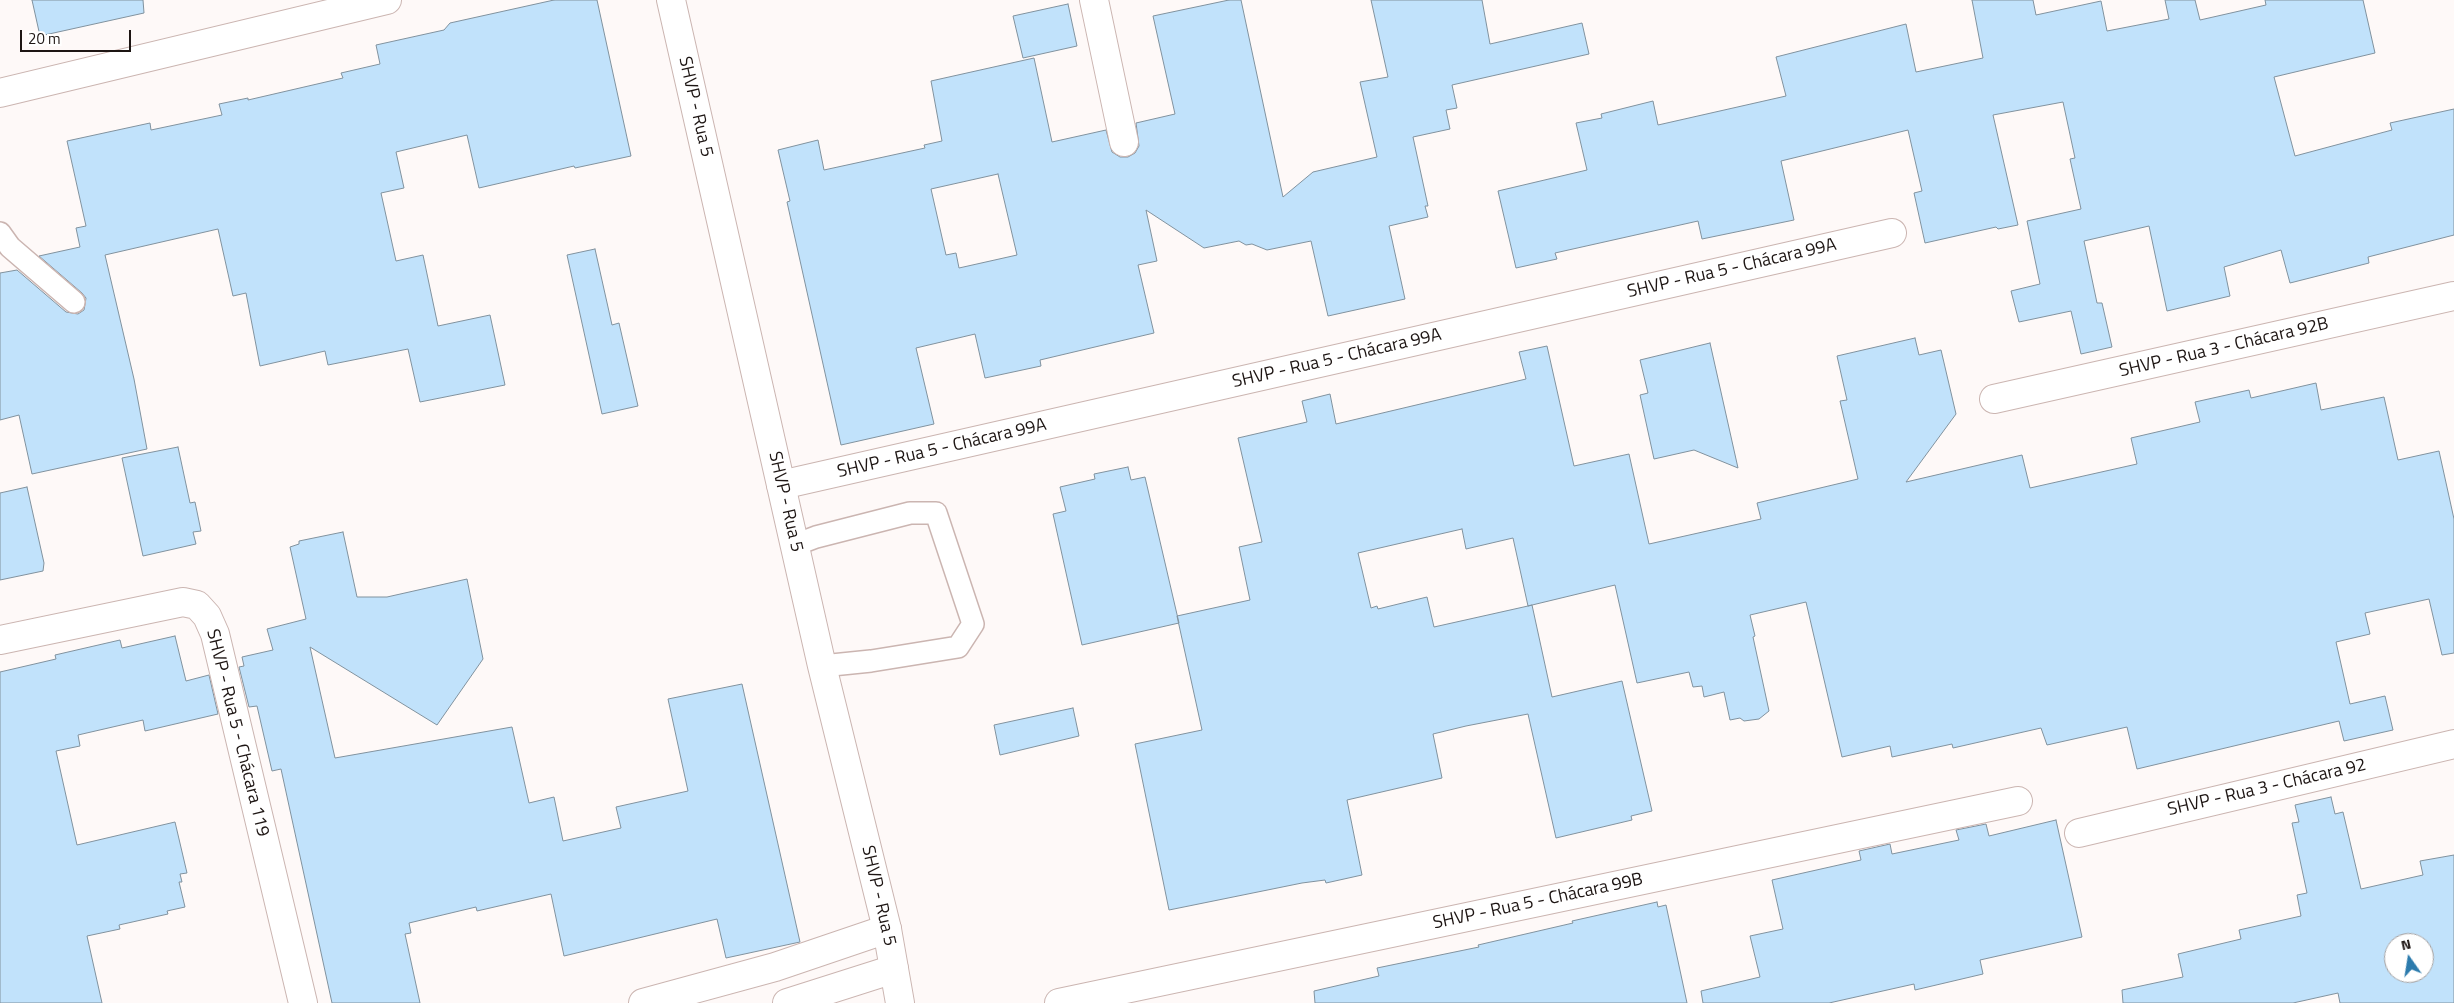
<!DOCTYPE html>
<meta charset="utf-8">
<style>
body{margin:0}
#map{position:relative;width:2454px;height:1003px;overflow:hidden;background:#fef9f8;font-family:"Titillium Web",sans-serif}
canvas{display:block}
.north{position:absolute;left:2384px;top:933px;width:50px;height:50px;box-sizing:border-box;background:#fff;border:1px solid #a5a1a1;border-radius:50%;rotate:347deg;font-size:14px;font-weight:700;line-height:20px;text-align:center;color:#1d1513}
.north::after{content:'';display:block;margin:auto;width:18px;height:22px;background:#2c7bad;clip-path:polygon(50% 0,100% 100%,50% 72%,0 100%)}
.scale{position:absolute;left:20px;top:30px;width:111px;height:22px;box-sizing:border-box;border:2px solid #1d1513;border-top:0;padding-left:6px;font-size:15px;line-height:18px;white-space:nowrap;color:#1d1513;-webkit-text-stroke:4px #fff;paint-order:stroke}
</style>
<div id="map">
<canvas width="2454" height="1003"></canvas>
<div class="north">N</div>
<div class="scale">20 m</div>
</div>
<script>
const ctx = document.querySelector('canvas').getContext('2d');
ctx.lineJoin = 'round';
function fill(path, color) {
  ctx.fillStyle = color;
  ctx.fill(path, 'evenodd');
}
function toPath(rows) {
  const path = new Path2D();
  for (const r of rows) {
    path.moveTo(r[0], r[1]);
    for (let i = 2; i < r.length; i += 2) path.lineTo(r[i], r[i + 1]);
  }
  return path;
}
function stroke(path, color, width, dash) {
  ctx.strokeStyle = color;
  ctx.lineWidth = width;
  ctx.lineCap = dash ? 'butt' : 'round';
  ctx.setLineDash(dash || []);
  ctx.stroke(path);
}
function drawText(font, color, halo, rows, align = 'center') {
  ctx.font = font + ' "Titillium Web",sans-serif';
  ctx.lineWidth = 4.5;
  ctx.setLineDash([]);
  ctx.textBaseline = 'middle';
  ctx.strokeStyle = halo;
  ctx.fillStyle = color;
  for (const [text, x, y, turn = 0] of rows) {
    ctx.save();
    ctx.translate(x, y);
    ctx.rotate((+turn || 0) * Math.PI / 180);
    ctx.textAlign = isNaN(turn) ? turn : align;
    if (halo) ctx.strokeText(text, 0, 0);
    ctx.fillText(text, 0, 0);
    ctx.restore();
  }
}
const building = toPath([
 [32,0,143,0,144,13,40,36,32,0],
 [554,0,597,0,631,156,575,168,574,166,479,188,467,135,396,152,404,188,381,193,396,261,423,255,438,326,490,315,505,385,420,402,408,349,328,365,325,351,260,366,246,293,233,296,218,229,105,255,134,379,147,449,32,474,19,415,0,420,0,273,17,270,66,312,78,314,84,310,86,298,82,293,39,256,80,247,76,228,86,226,67,141,150,123,151,130,222,115,219,104,248,98,248,100,343,78,341,73,380,64,376,45,444,30,450,23,554,0],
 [1229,0,1241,0,1283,197,1313,172,1377,157,1360,82,1388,77,1371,0,1482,0,1490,44,1582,23,1589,54,1452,85,1457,108,1446,110,1450,129,1413,137,1428,206,1425,206,1428,217,1389,226,1405,299,1328,316,1311,241,1267,250,1252,244,1246,245,1239,241,1204,248,1146,210,1157,261,1138,265,1154,333,1040,360,1041,366,985,378,975,334,916,348,934,424,841,445,787,202,790,201,778,150,818,140,824,170,925,148,924,145,942,141,931,81,1034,58,1052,142,1106,130,1112,152,1120,157,1128,157,1135,153,1139,146,1136,123,1175,114,1153,16,1229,0],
 [998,174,1017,255,959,268,956,253,946,255,931,189,998,174],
 [1972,0,2033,0,2036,15,2101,1,2107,31,2169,19,2165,0,2195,0,2200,20,2266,5,2265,0,2363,0,2375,53,2274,77,2295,156,2392,130,2390,123,2454,109,2454,235,2368,257,2369,263,2290,283,2281,250,2224,267,2230,296,2167,311,2149,226,2084,241,2097,303,2102,303,2112,347,2081,354,2071,311,2019,322,2011,291,2040,284,2027,221,2081,209,2070,159,2075,158,2063,102,1993,115,2018,225,1998,229,1996,227,1925,243,1914,193,1922,191,1908,130,1781,161,1794,220,1702,239,1698,221,1555,253,1557,259,1516,268,1498,191,1587,170,1576,123,1602,118,1601,114,1653,101,1658,125,1786,96,1776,57,1906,24,1916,72,1983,58,1972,0],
 [1068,4,1077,46,1023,58,1013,16,1068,4],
 [595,249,612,325,619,323,638,406,602,414,567,255,595,249],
 [1915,338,1919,355,1941,350,1956,414,1906,482,2022,455,2030,488,2137,464,2131,438,2200,422,2195,402,2249,390,2251,398,2316,383,2321,410,2384,397,2398,460,2439,451,2454,519,2454,653,2442,655,2429,599,2365,613,2370,634,2336,642,2350,704,2385,696,2393,730,2344,741,2339,721,2137,769,2127,727,2047,745,2041,728,1953,748,1952,744,1892,757,1890,746,1842,757,1806,602,1750,615,1755,636,1753,637,1769,711,1759,719,1744,721,1740,718,1730,720,1724,692,1704,697,1702,686,1693,687,1689,672,1637,683,1615,585,1528,606,1532,605,1552,697,1622,681,1652,811,1631,816,1632,820,1556,838,1528,714,1466,726,1433,734,1442,778,1347,800,1362,875,1326,883,1325,880,1302,883,1169,910,1135,744,1202,730,1177,616,1250,600,1239,547,1262,542,1238,438,1307,422,1302,401,1330,394,1336,424,1526,379,1519,352,1547,346,1574,466,1629,454,1649,544,1761,519,1757,503,1858,479,1840,401,1847,400,1837,356,1915,338],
 [1462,529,1466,549,1513,538,1528,606,1434,627,1427,597,1378,609,1377,606,1371,608,1358,553,1462,529],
 [1710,343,1738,468,1694,450,1654,459,1640,395,1648,393,1640,360,1710,343],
 [178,447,190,503,195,502,201,531,193,532,196,544,143,556,122,458,178,447],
 [1128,467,1131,480,1145,477,1179,623,1082,645,1053,514,1066,511,1060,487,1095,479,1094,474,1128,467],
 [27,487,44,563,43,571,0,580,0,493,27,487],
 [343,532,357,597,387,597,467,579,483,659,437,725,310,647,335,758,512,727,529,803,554,797,563,841,621,828,616,807,688,791,668,699,742,684,800,942,726,958,717,919,564,956,551,894,477,911,476,907,409,923,411,933,405,934,420,1003,332,1003,281,769,272,771,257,706,249,707,239,667,244,666,242,657,273,650,267,629,306,619,290,547,299,544,299,541,343,532],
 [175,636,186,681,209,675,218,714,145,731,143,720,78,735,80,746,56,751,77,845,175,822,187,873,180,874,182,882,179,882,185,907,167,911,168,914,119,925,120,929,87,936,102,1003,0,1003,0,672,56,659,55,655,120,640,122,648,175,636],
 [1073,708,1079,736,1000,755,994,725,1073,708],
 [2331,797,2335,814,2343,812,2361,889,2423,875,2420,861,2454,855,2454,1003,2340,1003,2338,993,2293,1003,2123,1003,2122,990,2183,977,2178,954,2241,939,2239,930,2301,916,2297,895,2307,893,2292,823,2299,822,2295,805,2331,797],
 [2394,943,2424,943,2424,973,2394,973,2394,943],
 [2056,820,2082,937,1980,960,1983,974,1915,990,1914,984,1829,1003,1703,1003,1701,991,1760,977,1750,936,1783,929,1772,880,1861,860,1859,851,1890,844,1892,854,1959,840,1956,830,1986,824,1989,836,2056,820],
 [1657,902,1658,907,1666,905,1687,1003,1315,1003,1314,991,1379,976,1377,968,1479,947,1478,945,1573,923,1572,921,1657,902]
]);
fill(building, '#c1e2fb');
stroke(building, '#81929e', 1);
const service = toPath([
 [0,233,10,247,74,302],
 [795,545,816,537,910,513,936,513,973,624,958,647,871,661,822,666]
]);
const minor = toPath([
 [1094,0,1124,142],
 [0,93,387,0],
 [1994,399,2454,296],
 [781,485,1892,233],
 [0,640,183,602,197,605,207,616,215,634,303,1003],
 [2079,833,2454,744],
 [643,1003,775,967,887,929],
 [787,1003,894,969],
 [1059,1003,2018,801]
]);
const tertiary = toPath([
 [671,0,822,666,887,929,900,1003]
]);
stroke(service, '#cbb5b1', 24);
stroke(minor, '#cbb5b1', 30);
stroke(tertiary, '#cbb5b1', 30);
stroke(service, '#fff', 21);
stroke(minor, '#fff', 28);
stroke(tertiary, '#fff', 28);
drawText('18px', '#1d1513', '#fff', [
 ["SHVP - Rua 5",695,107,77],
 ["SHVP - Rua 5 - Chácara 99A",1732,269,-13],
 ["SHVP - Rua 3 - Chácara 92B",2224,348,-13],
 ["SHVP - Rua 5 - Chácara 99A",1337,359,-13],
 ["SHVP - Rua 5 - Chácara 99A",942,449,-13],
 ["SHVP - Rua 5",785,502,77],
 ["SHVP - Rua 5 - Chácara 119",237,733,76],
 ["SHVP - Rua 3 - Chácara 92",2267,788,-13],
 ["SHVP - Rua 5",878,896,77],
 ["SHVP - Rua 5 - Chácara 99B",1538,902,-12]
]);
</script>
